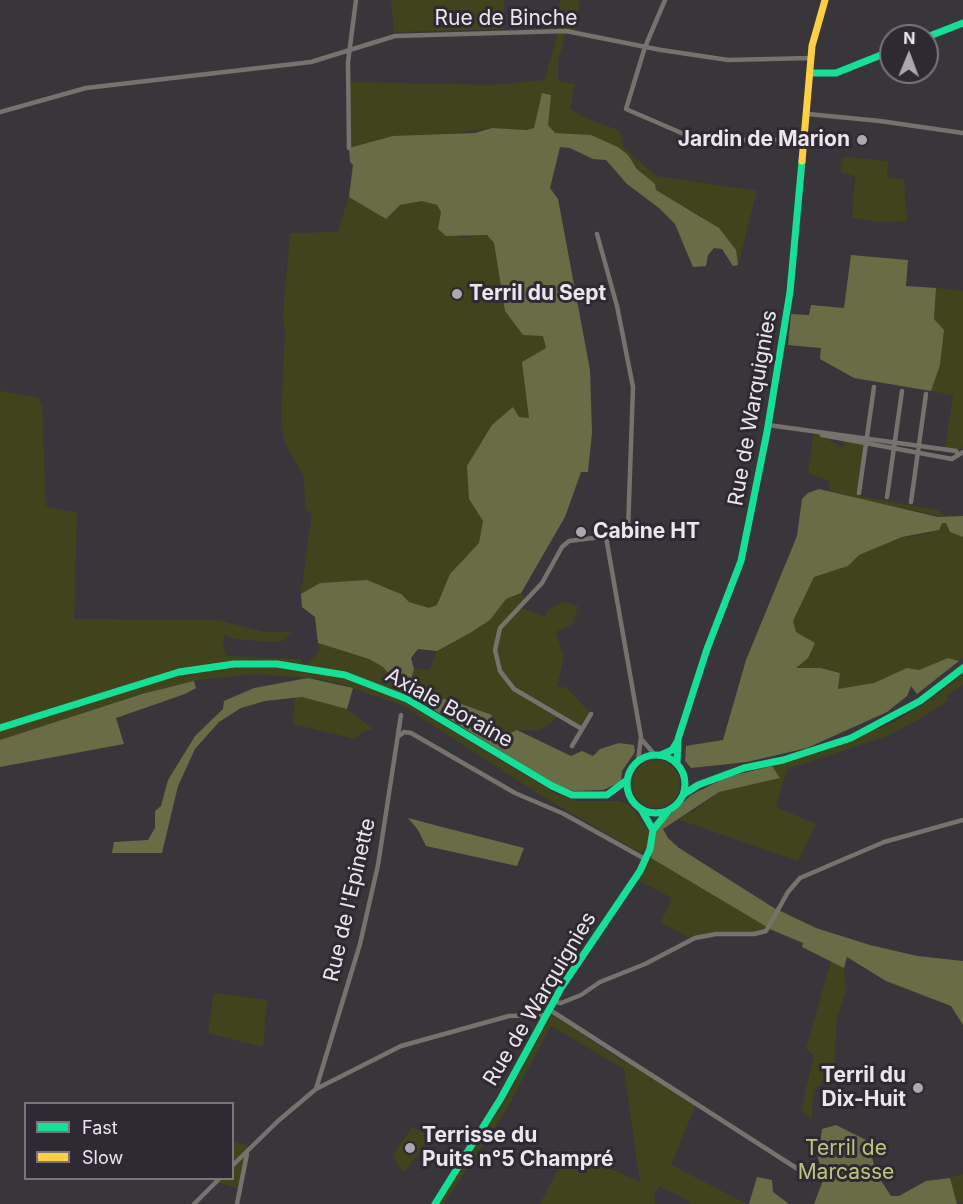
<!DOCTYPE html>
<meta charset="utf-8">
<style>
body{margin:0}
#map{position:relative;width:963px;height:1204px;overflow:hidden;background:#39363b;font-family:Inter,sans-serif}
canvas{display:block}
.legend{position:absolute;left:24px;top:1102px;width:210px;height:78px;box-sizing:border-box;background:#2f2933;border:2px solid #7a757d;margin:0;padding:8px 10px;list-style:none;font-size:18px;color:#eae6ed}
.legend li{display:flex;align-items:center;gap:12px;height:30px}
.legend b{width:30px;border:2px solid #7a757d}
.north{position:absolute;left:879px;top:24px;width:60px;height:60px;box-sizing:border-box;background:#2f2933;border:2px solid #7a757d;border-radius:50%;rotate:1deg;font-size:16px;font-weight:700;line-height:24px;text-align:center;color:#eae6ed}
.north::after{content:'';display:block;margin:auto;width:21px;height:27px;background:#aca8af;clip-path:polygon(50% 0,100% 100%,50% 72%,0 100%)}
</style>
<div id="map">
<canvas width="963" height="1204"></canvas>
<ul class="legend">
<li><b style="height:8px;background:#16e098"></b>Fast</li>
<li><b style="height:8px;background:#ffcf43"></b>Slow</li>
</ul>
<div class="north">N</div>
</div>
<script>
const ctx = document.querySelector('canvas').getContext('2d');
ctx.lineJoin = 'round';
function fill(path, color) {
  ctx.fillStyle = color;
  ctx.fill(path, 'evenodd');
}
function toPath(rows) {
  const path = new Path2D();
  for (const r of rows) {
    if (r.length === 3) {
      path.moveTo(r[0] + r[2], r[1]);
      path.arc(r[0], r[1], r[2], 0, 2 * Math.PI);
      continue;
    }
    path.moveTo(r[0], r[1]);
    for (let i = 2; i < r.length; i += 2) path.lineTo(r[i], r[i + 1]);
  }
  return path;
}
function stroke(path, color, width, dash) {
  ctx.strokeStyle = color;
  ctx.lineWidth = width;
  ctx.lineCap = dash ? 'butt' : 'round';
  ctx.setLineDash(dash || []);
  ctx.stroke(path);
}
function drawText(font, color, halo, rows, align = 'center') {
  ctx.font = font + ' Inter,sans-serif';
  ctx.lineWidth = 6;
  ctx.setLineDash([]);
  ctx.textBaseline = 'middle';
  ctx.strokeStyle = halo;
  ctx.fillStyle = color;
  for (const [text, x, y, turn = 0] of rows) {
    ctx.save();
    ctx.translate(x, y);
    ctx.rotate((+turn || 0) * Math.PI / 180);
    ctx.textAlign = isNaN(turn) ? turn : align;
    if (halo) ctx.strokeText(text, 0, 0);
    ctx.fillText(text, 0, 0);
    ctx.restore();
  }
}
fill(toPath([
 [391,0,504,0,504,29,394,32],
 [560,0,580,0,575,32,566,31,558,62,558,81,575,84,570,109,582,116,620,131,624,148,656,176,757,191,738,265,736,250,701,216,655,190,628,155,618,147,591,135,555,133,548,125,542,94,534,128,527,130,492,128,349,148,348,82,492,85,545,80,558,31],
 [843,157,888,161,887,178,904,179,907,221,879,222,852,218,855,176,841,173],
 [349,196,386,219,400,205,422,201,437,205,441,212,439,220,461,238,487,235,494,243,505,311,543,336,546,348,536,355,529,418,519,417,513,407,469,499,483,521,479,544,450,574,437,605,429,608,409,602,401,594,367,580,320,583,301,594,312,512,306,511,303,475,284,442,281,418,285,332,283,315,290,233,338,232],
 [936,288,963,291,963,447,956,451,945,449,953,395,931,391,940,365,944,330,934,319],
 [0,391,39,398,42,406,46,506,77,513,74,619,218,620,265,632,292,632,283,641,271,642,235,639,225,634,223,645,226,656,300,659,305,667,319,651,318,643,369,659,383,667,394,680,409,685,414,669,429,670,437,651,490,620,506,599,521,593,527,600,519,607,546,617,547,611,563,602,578,606,573,624,556,632,564,658,557,686,567,688,591,714,582,729,558,715,549,725,539,730,518,730,507,735,487,723,492,715,450,700,429,697,423,703,408,695,404,702,555,793,576,801,620,801,630,806,651,833,646,850,639,852,542,796,402,705,338,683,319,679,256,674,198,680,142,694,0,740],
 [814,432,843,448,844,440,866,444,858,496,938,510,945,517,858,499,829,490,830,481,808,473],
 [942,523,946,523,950,532,963,537,963,658,959,661,948,658,897,683,838,689,840,672,821,668,795,669,796,632,793,621,814,577,848,566,859,555,902,537,929,534],
 [963,674,963,685,947,696,948,701,916,721,889,735,787,769,776,807,816,824,798,861,677,819,694,811,719,792,779,778,772,766,841,745,894,722,932,699],
 [302,697,347,709,373,729,362,732,355,739,293,724,295,698],
 [656,784,24],
 [651,858,767,924,772,930,758,936,719,936,692,940,661,922,672,898,636,879],
 [831,961,844,968,846,990,837,1018,834,1069,831,1075,814,1090,811,1120,801,1111,814,1055,806,1049],
 [214,993,267,1000,263,1047,208,1033],
 [552,1014,624,1062,627,1056,688,1095,695,1107,671,1165,747,1204,694,1204,659,1186,657,1191,654,1191,655,1204,540,1204,568,1149,640,1182,624,1069,551,1026,506,1110,444,1204,439,1204,505,1100],
 [412,1127,430,1136,405,1172,398,1166,393,1155],
 [233,1141,247,1145,240,1189,206,1179,232,1178],
 [963,1174,963,1202,957,1203,950,1178]
]), '#41431d');
fill(toPath([
 [542,93,551,95,548,125,555,133,591,135,618,147,628,155,637,169,655,184,656,190,719,228,736,250,738,265,733,266,722,249,714,248,708,255,706,266,693,267,675,224,659,208,627,184,606,160,593,159,570,148,560,147,550,188,558,199,590,370,592,433,588,472,581,472,565,517,521,593,506,599,490,620,470,633,437,651,418,649,411,658,414,669,409,686,394,680,383,667,369,659,318,643,315,617,302,607,301,594,320,583,367,580,401,594,409,602,429,608,437,605,450,574,479,543,483,521,469,499,467,466,492,425,513,407,519,417,529,418,522,362,546,348,543,336,523,335,505,311,494,243,487,235,446,236,438,229,441,212,437,205,422,201,400,205,386,219,349,197,353,165,350,162,349,148,393,136,475,133,492,128,527,130,534,128],
 [851,255,908,260,906,286,936,288,934,319,944,330,940,365,931,391,854,378,820,359,821,348,788,345,791,314,809,315,811,305,844,308],
 [819,489,938,517,963,516,963,537,950,532,946,523,942,523,939,530,902,537,859,555,848,566,814,577,793,621,796,632,815,643,808,658,796,668,821,668,840,673,838,689,874,683,907,668,919,670,948,658,959,661,917,694,911,686,907,696,887,712,807,748,747,762,691,768,685,761,686,746,723,740,746,660,797,536,802,499,808,493],
 [308,678,353,688,347,709,302,697,265,701,241,708,219,722,195,749,178,786,162,853,112,853,114,842,148,840,155,828,155,811,161,806,168,780,195,736,223,709,224,701,254,688],
 [194,681,196,688,185,694,116,718,124,744,0,767,0,740,142,694],
 [429,697,450,700,492,715,488,723,506,735,517,730,571,756,582,751,593,756,600,749,619,743,634,745,635,752,622,771,621,782,603,790,573,791,556,785,423,703],
 [772,766,780,778,719,792,663,829,668,838,679,848,774,908,816,928,870,945,917,956,963,961,963,1025,951,1006,886,981,847,957,844,968,802,947,803,943,772,930,651,858,657,827,691,795,727,777],
 [408,818,442,827,524,848,517,866,426,846,418,830],
 [836,1125,868,1141,876,1173,891,1196,899,1196,926,1181,950,1178,957,1204,814,1204,824,1178,818,1158,822,1129],
 [757,1177,772,1180,773,1192,789,1204,749,1204]
]), '#696d45');
stroke(toPath([
 [665,0,645,47,626,109,693,138,704,140,805,140],
 [0,112,86,88,311,62,395,36,566,31,661,50,728,60,812,58],
 [808,114,880,121,963,133],
 [349,148,348,62,356,0],
 [768,425,956,451,958,454],
 [822,435,952,459,963,452],
 [859,493,874,387],
 [887,497,902,391],
 [911,502,926,394],
 [606,537,641,737,638,761],
 [582,729,514,689,500,671,495,650,500,628,542,583,562,547,569,541,618,535,628,530,633,387,617,306,597,234],
 [399,736,404,732,411,733,515,793,564,814,645,859],
 [643,741,655,755],
 [572,746,591,714],
 [554,1002,561,1003,581,995,600,982,645,964,695,938,716,934,754,934,766,931,788,892,800,878,884,842,963,820],
 [550,1010,804,1173],
 [316,1089,360,944,378,865,401,715],
 [232,1166,278,1121,316,1089,401,1046,509,1016,547,1015],
 [194,1204,220,1178],
 [237,1204,247,1154]
]), '#76726d', 4.5);
stroke(toPath([
 [927,37,963,23],
 [811,73,836,73,891,51],
 [0,728,179,672,234,664,277,664,345,675,407,699,552,786,572,795,607,795,627,780],
 [656,784,29],
 [661,755,672,750,677,742],
 [677,764,678,739,707,649,741,561,767,432,790,292,802,161],
 [684,794,698,785,744,768,783,760,851,738,920,701,963,668],
 [641,809,653,830],
 [435,1204,501,1098,561,988,640,871,650,849,653,830,669,810]
]), '#16e098', 7);
stroke(toPath([
 [802,161,812,46,825,0]
]), '#ffcf43', 7);
for (const [x, y, r, color] of [
 [862,140,6,"#aca8af"],
 [457,294,6,"#aca8af"],
 [581,532,6,"#aca8af"],
 [918,1088,6,"#aca8af"],
 [410,1148,6,"#aca8af"]
]) {
  const dot = new Path2D();
  dot.arc(x, y, r, 0, 2 * Math.PI);
  ctx.fillStyle = color;
  ctx.fill(dot);
  stroke(dot, '#2f2933', 2);
}
drawText('21px', '#eae6ed', '#2f2933', [
 ["Rue de Binche",506,19],
 ["Rue de Warquignies",753,408,-80],
 ["Axiale Boraine",449,708,29],
 ["Rue de l'Epinette",350,900,-77],
 ["Rue de Warquignies",540,999,-59]
]);
drawText('bold 21px', '#eae6ed', '#2f2933', [
 ["Jardin de Marion",850,140,"right"],
 ["Terril du Sept",469,294],
 ["Cabine HT",593,532],
 ["Terril du",906,1076,"right"],
 ["Dix-Huit",906,1100,"right"],
 ["Terrisse du",422,1136],
 ["Puits n°5 Champré",422,1160]
], 'left');
drawText('21px', '#bfc57b', '#2f2933', [
 ["Terril de",846,1149],
 ["Marcasse",846,1173]
]);
</script>
